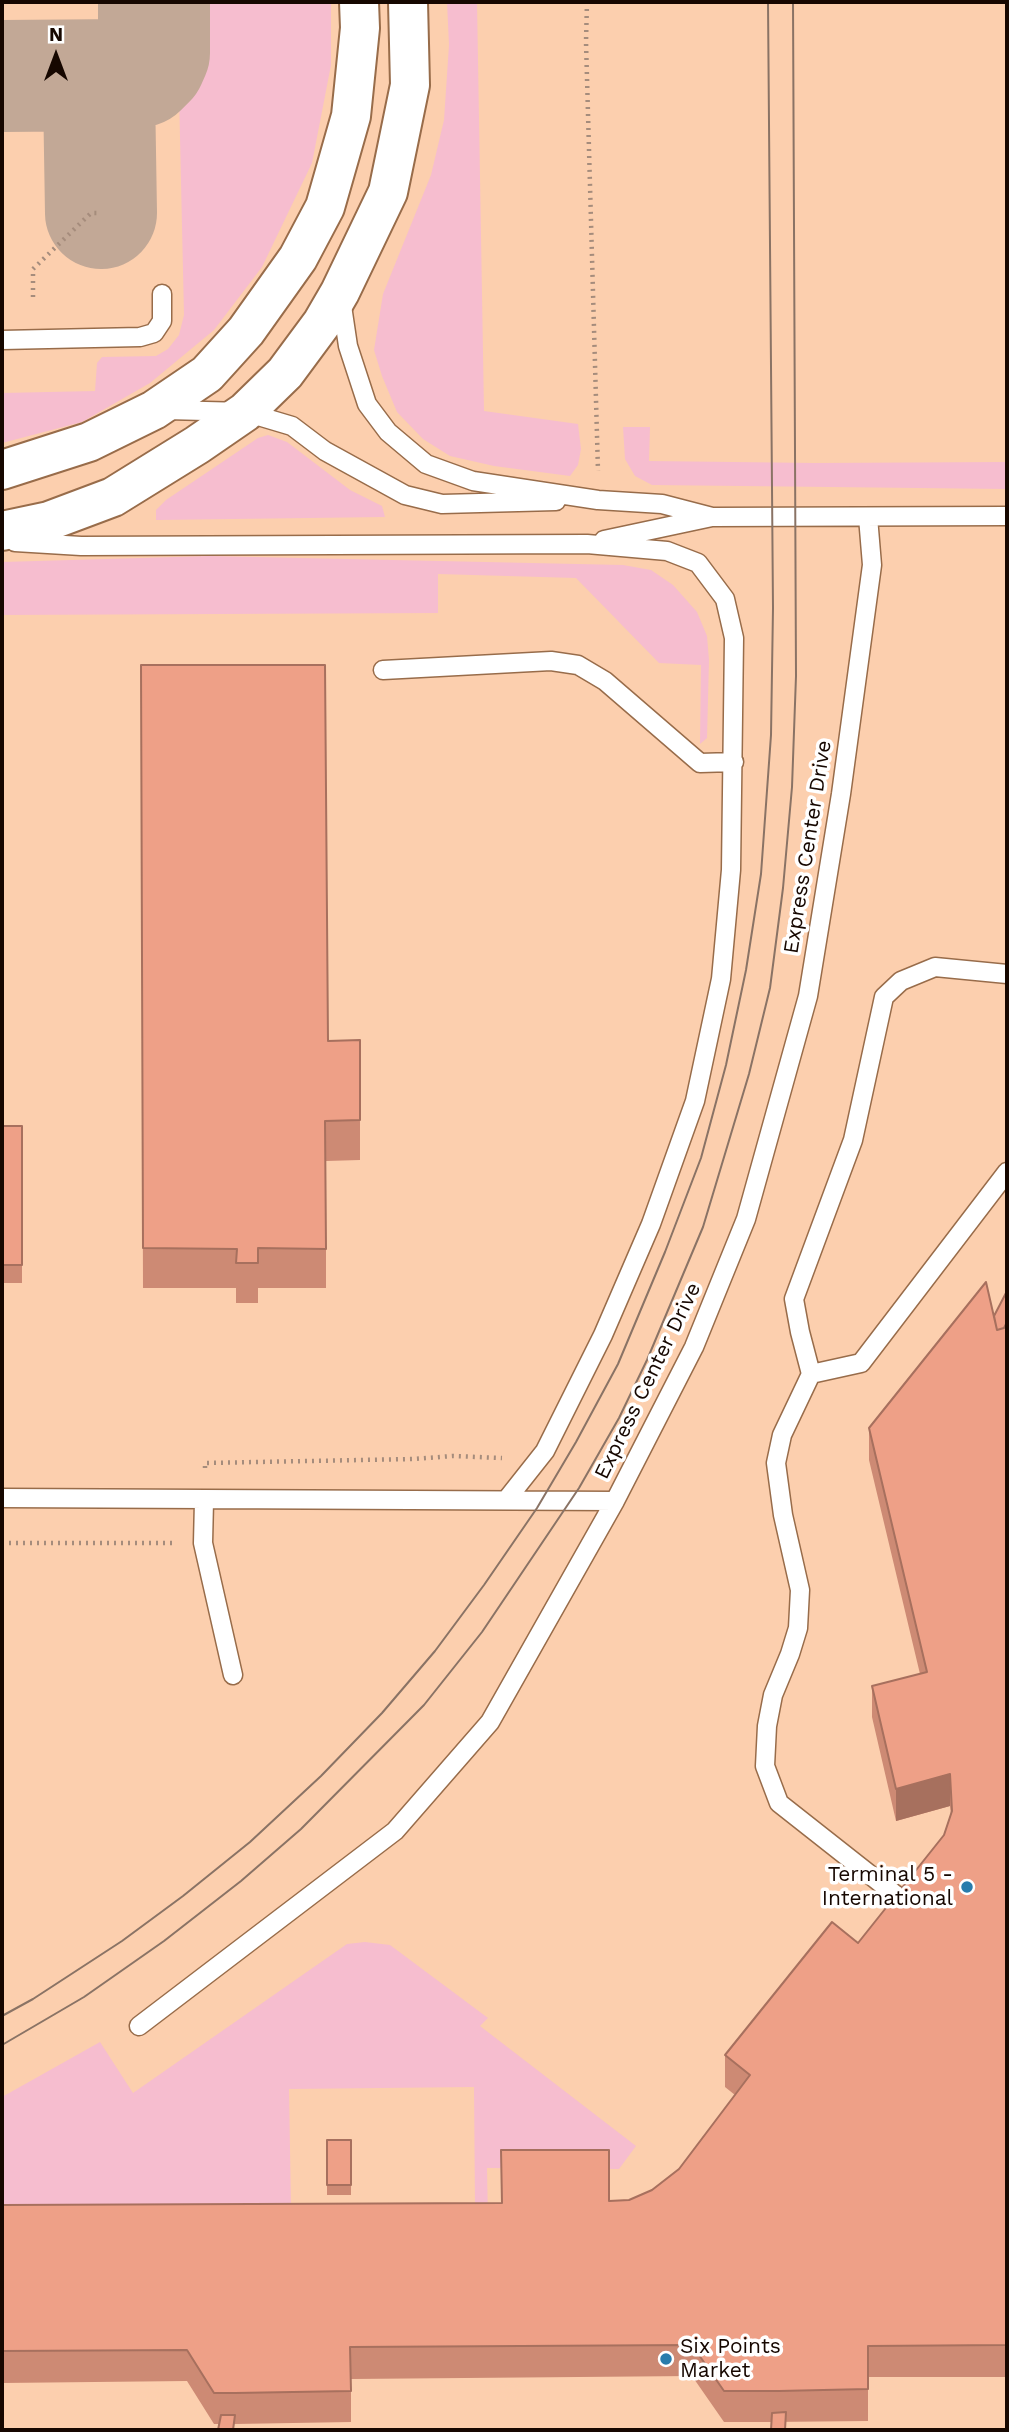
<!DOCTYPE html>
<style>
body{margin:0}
#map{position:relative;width:1009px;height:2432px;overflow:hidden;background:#fadcc6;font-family:"Work Sans",sans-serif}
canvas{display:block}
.frame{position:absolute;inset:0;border:4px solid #160700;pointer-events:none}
.north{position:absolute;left:21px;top:21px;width:70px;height:70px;-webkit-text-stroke:5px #fff;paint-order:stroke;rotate:0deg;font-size:19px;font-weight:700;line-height:28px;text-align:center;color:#160700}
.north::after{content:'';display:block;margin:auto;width:24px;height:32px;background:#160700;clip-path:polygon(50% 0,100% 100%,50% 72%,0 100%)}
</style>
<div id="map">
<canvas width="1009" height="2432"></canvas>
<div class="frame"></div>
<div class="north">N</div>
</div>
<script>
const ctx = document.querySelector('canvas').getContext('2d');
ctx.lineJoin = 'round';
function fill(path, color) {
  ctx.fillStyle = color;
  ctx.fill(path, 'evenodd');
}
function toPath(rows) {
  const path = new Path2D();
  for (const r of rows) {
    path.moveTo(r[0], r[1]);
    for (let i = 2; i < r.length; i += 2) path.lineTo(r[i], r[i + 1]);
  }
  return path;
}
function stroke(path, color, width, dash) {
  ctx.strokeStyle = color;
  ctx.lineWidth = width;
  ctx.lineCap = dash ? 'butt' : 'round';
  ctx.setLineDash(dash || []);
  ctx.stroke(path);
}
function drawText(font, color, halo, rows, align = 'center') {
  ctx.font = font + ' "Work Sans",sans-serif';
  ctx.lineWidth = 7;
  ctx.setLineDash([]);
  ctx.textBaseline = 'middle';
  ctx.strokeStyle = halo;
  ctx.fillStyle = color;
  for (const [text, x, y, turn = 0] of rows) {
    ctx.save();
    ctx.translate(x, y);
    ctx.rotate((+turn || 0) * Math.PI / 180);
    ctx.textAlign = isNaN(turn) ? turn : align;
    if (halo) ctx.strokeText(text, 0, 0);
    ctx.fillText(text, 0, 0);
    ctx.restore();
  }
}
fill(toPath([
 [2,2,1007,2,1007,2430,2,2430]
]), '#fccfae');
fill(toPath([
 [172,2,331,2,331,65,312,163,262,267,214,330,150,383,82,422,2,443,2,393,95,391,97,363,102,357,156,356,168,349,179,335,184,315,178,48,174,47],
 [447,2,477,2,484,411,578,424,581,449,578,465,570,476,494,466,450,456,423,439,397,412,382,376,374,350,383,294,431,175,444,120,449,45],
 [623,427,650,427,649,461,815,463,1007,462,1007,489,652,485,635,476,625,459],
 [268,435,287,442,350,490,382,506,385,517,156,520,156,510,166,500,258,438],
 [209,556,623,565,651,570,673,585,697,612,707,636,709,660,707,738,700,744,701,665,659,663,576,578,438,574,438,613,2,615,2,562],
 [365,1942,390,1945,488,2018,480,2026,636,2146,619,2169,487,2168,488,2221,2,2220,2,2097,100,2042,133,2093,347,1944],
 [474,2087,475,2207,291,2209,289,2089]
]), '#f6bdcf');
stroke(toPath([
 [2,76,128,75,141,71,150,62,154,53,154,2],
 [99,91,101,213]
]), '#c2a896', 112);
const service = toPath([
 [341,299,348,346,367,404,388,432,426,464,473,481,598,500,662,504,712,517],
 [2,340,140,337,154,333,162,321,162,294],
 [166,410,245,412,292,426,325,451,405,495,442,504,556,501],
 [604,540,712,517,1007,516],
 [15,542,81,546,587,544,667,551,698,563,725,599,734,638,731,870,721,979,695,1101,651,1224,603,1335,545,1451,507,1499],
 [383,670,551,661,578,665,605,681,700,763,734,762],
 [811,1374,861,1363,1007,1172],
 [2,1498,615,1501,694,1347,746,1219,808,996,841,794,872,565,868,517],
 [204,1501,203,1543,233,1675],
 [911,1907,779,1803,765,1766,767,1726,773,1695,790,1654,798,1628,800,1590,783,1515,776,1463,782,1435,811,1374,800,1332,794,1299,853,1140,884,997,901,981,935,967,1007,974],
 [139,2026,395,1831,490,1722,615,1501]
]);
const tertiary = toPath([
 [2,470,89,442,154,410,207,374,246,331,298,258,325,207,351,116,360,28,359,2],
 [2,531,49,521,113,497,197,445,245,412,285,373,322,323,340,292,388,192,410,85,408,2]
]);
stroke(service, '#986c4a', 21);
stroke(tertiary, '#986c4a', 42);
stroke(toPath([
 [587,2,586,42,598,471],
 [33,297,33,269,91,213,101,213],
 [205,1468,205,1463,413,1459,453,1456,502,1458],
 [2,1543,172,1543]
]), '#a58c7c', 4.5, [2, 5]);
stroke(service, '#fff', 18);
stroke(tertiary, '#fff', 38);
stroke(toPath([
 [2,2016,33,1999,122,1941,183,1896,250,1842,321,1776,382,1713,435,1651,484,1585,537,1508,576,1442,618,1364,665,1252,701,1158,726,1065,746,970,761,874,771,735,773,608,768,2],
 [2,2045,84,1997,164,1941,241,1881,301,1829,424,1705,482,1632,579,1488,619,1418,647,1360,703,1227,749,1074,770,988,783,888,792,787,796,676,793,2]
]), '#8a7365', 2);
fill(toPath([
 [141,665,328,1041,360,1040,360,1160,326,1161,326,1288,258,1288,258,1303,236,1303,236,1288,143,1288],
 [2,1126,22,1126,22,1283,2,1283],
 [1007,1291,1007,2377,868,2377,868,2421,771,2422,724,2422,692,2376,351,2379,351,2422,235,2424,214,2424,187,2381,2,2383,2,2205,501,2203,501,2150,609,2201,629,2200,652,2190,679,2169,735,2095,725,2087,725,2055,858,1943,944,1835,951,1815,950,1806,896,1821,872,1717,872,1686,920,1674,869,1460,869,1428,994,1316],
 [327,2140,351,2140,351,2195,327,2195]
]), '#cd8a74');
fill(toPath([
 [950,1774,950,1806,896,1821,896,1789]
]), '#a7705e');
const building = toPath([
 [141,665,325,665,328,1041,360,1040,360,1120,325,1121,326,1249,258,1248,258,1263,236,1263,237,1249,143,1248,141,665],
 [2,1126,22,1126,22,1265,2,1265,2,1126],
 [986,1282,997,1330,1007,1327,1007,2345,868,2346,868,2389,779,2391,724,2391,692,2345,350,2347,351,2391,235,2393,214,2393,187,2350,2,2351,2,2205,502,2203,501,2150,609,2150,609,2201,629,2200,652,2190,679,2169,750,2075,725,2055,832,1922,858,1943,944,1835,952,1811,950,1774,896,1789,872,1686,927,1672,869,1428,986,1282],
 [1007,1291,1007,1322,1004,1328,997,1330,994,1316,1007,1291],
 [327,2140,351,2140,351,2185,327,2185,327,2140],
 [786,2412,785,2430,771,2430,772,2413,786,2412],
 [221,2415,235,2415,233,2430,218,2430,221,2415]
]);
fill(building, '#eea087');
stroke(building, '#a7705e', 2);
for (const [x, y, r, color] of [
 [967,1887,7,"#287cac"],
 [666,2359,7,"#287cac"]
]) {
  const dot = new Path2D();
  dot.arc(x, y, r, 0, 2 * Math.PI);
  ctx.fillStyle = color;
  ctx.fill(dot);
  stroke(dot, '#fff', 2.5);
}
drawText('21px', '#160700', '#fff', [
 ["Express Center Drive",808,847,-81],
 ["Express Center Drive",648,1381,-64]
]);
drawText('21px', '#160700', '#fff', [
 ["Terminal 5 -",953,1875],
 ["International",953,1899],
 ["Six Points",680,2347,"left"],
 ["Market",680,2371,"left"]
], 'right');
</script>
